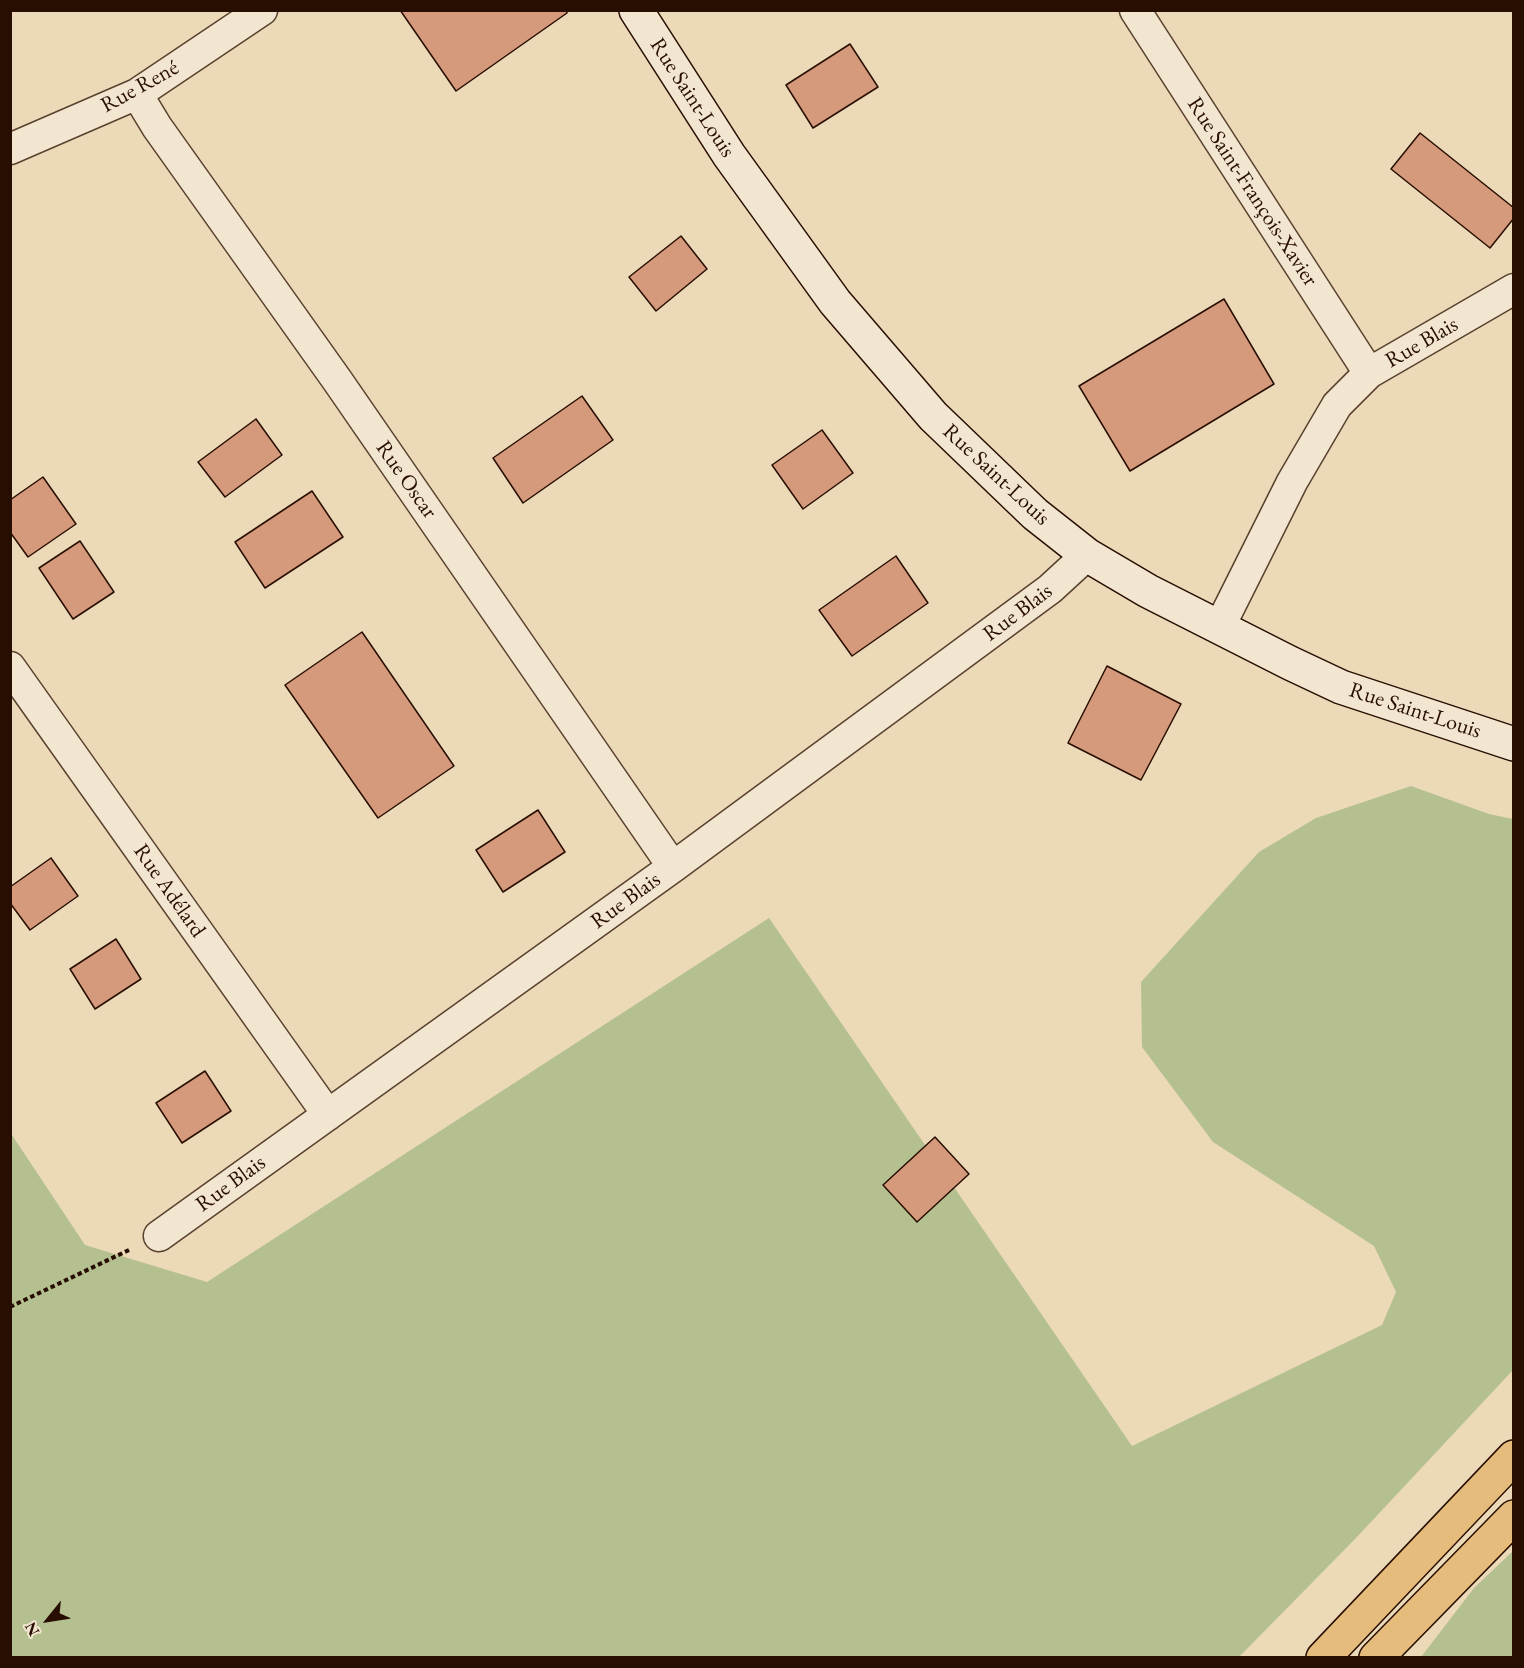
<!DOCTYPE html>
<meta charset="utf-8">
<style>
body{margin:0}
#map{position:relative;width:1524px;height:1668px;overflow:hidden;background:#ebd9b8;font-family:"EB Garamond",serif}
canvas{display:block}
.frame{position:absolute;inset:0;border:12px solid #280e00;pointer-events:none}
.north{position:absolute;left:18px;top:1590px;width:60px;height:60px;-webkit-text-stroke:4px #f2e6d1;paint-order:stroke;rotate:240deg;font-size:16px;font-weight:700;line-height:24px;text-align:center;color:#280e00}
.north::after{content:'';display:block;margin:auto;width:21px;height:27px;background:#280e00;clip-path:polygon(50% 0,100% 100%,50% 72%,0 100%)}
</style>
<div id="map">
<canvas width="1524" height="1668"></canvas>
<div class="frame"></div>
<div class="north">N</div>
</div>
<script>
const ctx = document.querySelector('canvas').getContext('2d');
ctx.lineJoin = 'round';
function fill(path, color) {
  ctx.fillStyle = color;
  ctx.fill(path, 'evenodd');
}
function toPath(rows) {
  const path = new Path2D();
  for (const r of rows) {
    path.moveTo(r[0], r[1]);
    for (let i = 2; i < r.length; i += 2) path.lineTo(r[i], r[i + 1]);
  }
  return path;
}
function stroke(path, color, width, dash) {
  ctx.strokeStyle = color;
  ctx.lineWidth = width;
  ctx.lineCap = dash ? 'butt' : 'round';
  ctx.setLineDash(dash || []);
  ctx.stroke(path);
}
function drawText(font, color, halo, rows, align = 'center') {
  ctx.font = font + ' "EB Garamond",serif';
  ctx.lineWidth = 4.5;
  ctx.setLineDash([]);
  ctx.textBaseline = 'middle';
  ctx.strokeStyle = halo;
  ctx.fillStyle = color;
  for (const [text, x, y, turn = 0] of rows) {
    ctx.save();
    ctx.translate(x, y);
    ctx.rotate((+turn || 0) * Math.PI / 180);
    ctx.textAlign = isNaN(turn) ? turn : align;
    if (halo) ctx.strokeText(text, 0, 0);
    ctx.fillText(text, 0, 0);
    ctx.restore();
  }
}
fill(toPath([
 [1411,786,1489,814,1513,819,1513,1370,1356,1538,1239,1657,11,1657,10,1132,85,1245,207,1282,769,918,1132,1446,1382,1325,1396,1292,1374,1246,1213,1142,1142,1047,1141,982,1259,852,1316,818],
 [1513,1551,1513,1657,1421,1657,1474,1588]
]), '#b5c090');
const building = toPath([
 [400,10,566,10,567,13,456,91,400,10],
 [850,44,878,87,813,128,786,85,850,44],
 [1420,133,1514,208,1514,218,1490,248,1391,169,1420,133],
 [681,236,707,269,656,311,629,277,681,236],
 [1224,299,1274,384,1130,471,1079,386,1224,299],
 [582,396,613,440,523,503,493,458,582,396],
 [256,419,282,455,225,497,198,462,256,419],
 [822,430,853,473,803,509,772,465,822,430],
 [43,477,76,524,28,557,10,532,10,500,43,477],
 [312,491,343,537,265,588,235,542,312,491],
 [80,541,114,592,73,619,39,568,80,541],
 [896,556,928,603,852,656,819,610,896,556],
 [362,632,454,766,378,818,285,685,362,632],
 [1107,666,1181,704,1141,780,1068,743,1107,666],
 [538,810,565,852,503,892,476,850,538,810],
 [51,858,78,896,30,930,10,903,10,887,51,858],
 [116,939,141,979,95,1009,70,969,116,939],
 [205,1071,231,1111,182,1143,156,1103,205,1071],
 [935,1137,969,1174,917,1222,883,1185,935,1137]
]);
fill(building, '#d5997c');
stroke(building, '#280e00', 1.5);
const minor = toPath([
 [1135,10,1369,373],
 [137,94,157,127,337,380,673,867],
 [10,149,137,94,262,10],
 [1219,628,1292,482,1337,405,1369,373,1514,289],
 [10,667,328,1115],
 [159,1236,673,867,1050,589,1087,555]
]);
const secondary = toPath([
 [636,10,729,155,835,302,933,416,1035,514,1087,555,1148,591,1290,663,1341,687,1514,744]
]);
const motorway = toPath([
 [1323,1658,1514,1457],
 [1376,1658,1514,1517]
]);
stroke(minor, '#59412e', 33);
stroke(secondary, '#280e00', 36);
stroke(motorway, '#280e00', 36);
stroke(toPath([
 [10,1307,131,1249]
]), '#280e00', 4, [4.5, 3]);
stroke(minor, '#f2e6d1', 30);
stroke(secondary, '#f2e6d1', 33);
stroke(motorway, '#e6bc7c', 33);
drawText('22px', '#280e00', '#f2e6d1', [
 ["Rue René",140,87,-29],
 ["Rue Saint-Louis",692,98,57],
 ["Rue Saint-François-Xavier",1252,192,57],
 ["Rue Blais",1422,343,-30],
 ["Rue Saint-Louis",996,475,43],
 ["Rue Oscar",406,480,55],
 ["Rue Blais",1018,613,-37],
 ["Rue Saint-Louis",1415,711,18],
 ["Rue Adélard",169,891,55],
 ["Rue Blais",626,901,-36],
 ["Rue Blais",231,1184,-36]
]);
</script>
